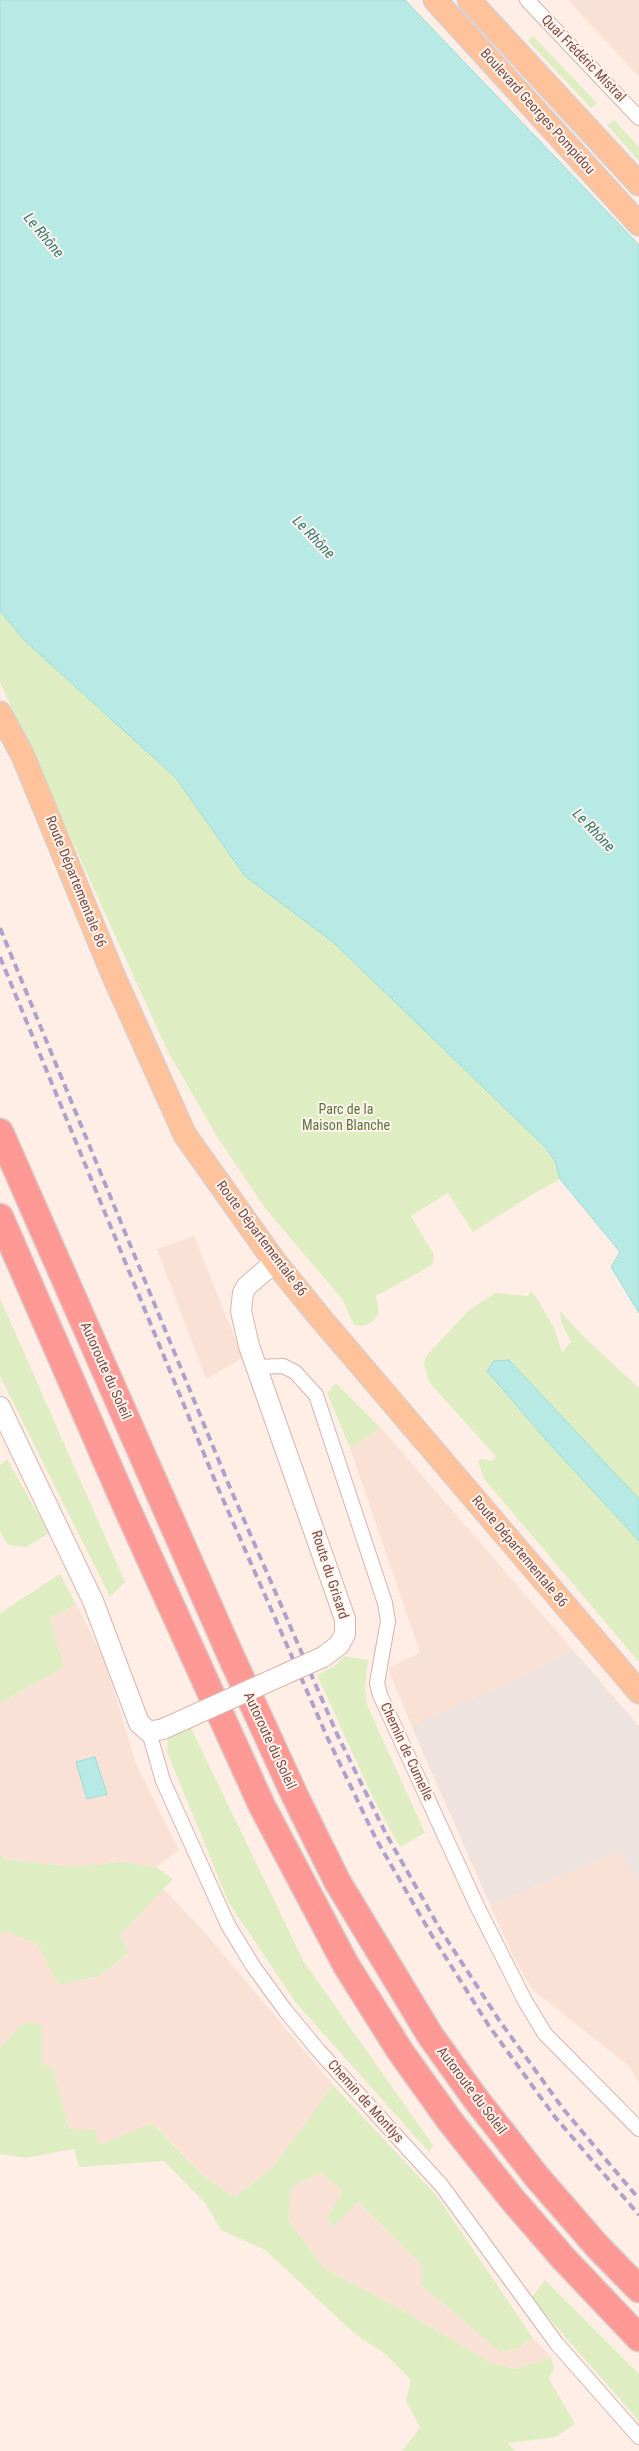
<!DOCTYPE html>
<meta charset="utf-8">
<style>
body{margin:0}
canvas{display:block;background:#feeee5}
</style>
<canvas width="639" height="2451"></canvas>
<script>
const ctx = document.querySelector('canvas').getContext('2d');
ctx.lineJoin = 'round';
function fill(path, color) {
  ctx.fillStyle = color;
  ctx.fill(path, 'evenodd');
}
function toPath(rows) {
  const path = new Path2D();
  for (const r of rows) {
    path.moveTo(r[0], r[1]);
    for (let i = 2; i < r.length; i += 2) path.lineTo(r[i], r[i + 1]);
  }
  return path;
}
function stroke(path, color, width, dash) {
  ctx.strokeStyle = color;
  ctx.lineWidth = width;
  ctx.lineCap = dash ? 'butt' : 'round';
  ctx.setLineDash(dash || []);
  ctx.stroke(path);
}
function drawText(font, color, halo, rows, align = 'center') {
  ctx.font = font + ' "Roboto Condensed",sans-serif';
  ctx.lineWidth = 4;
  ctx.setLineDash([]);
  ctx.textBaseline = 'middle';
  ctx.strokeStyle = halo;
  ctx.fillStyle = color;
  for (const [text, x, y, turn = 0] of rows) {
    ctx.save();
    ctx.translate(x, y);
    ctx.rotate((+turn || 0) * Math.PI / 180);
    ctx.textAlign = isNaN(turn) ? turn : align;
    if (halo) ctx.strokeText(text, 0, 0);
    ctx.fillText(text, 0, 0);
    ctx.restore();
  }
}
fill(toPath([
 [568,0,639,0,639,77],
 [194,1236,243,1358,206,1379,157,1249],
 [381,1428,573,1650,516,1680,411,1725,388,1668,420,1653,350,1448],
 [76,1604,105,1661,136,1764,179,1850,156,1867,120,1862,73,1867,5,1859,0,1854,0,1703,64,1667,50,1618],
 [619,1852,639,1882,639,2083,630,2067,533,1990,516,1962,490,1905],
 [163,1889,202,1929,333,2085,274,2166,235,2197,202,2175,153,2123,99,2145,69,2129,53,2068,42,2064,23,2023,0,2048,0,1933,8,1932,37,1944,59,1985,99,1976,129,1954,120,1935],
 [320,2173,343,2191,327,2217,333,2226,358,2202,422,2265,421,2285,500,2352,517,2349,533,2338,551,2357,515,2369,491,2363,409,2314,324,2268,288,2220,291,2187]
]), '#f9e1d6');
fill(toPath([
 [573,1650,639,1726,639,1882,619,1852,490,1905,411,1725,516,1680]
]), '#eee3df');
fill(toPath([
 [533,36,597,103,591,108,528,41],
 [614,120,639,147,639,161,607,125],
 [0,611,24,640,176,778,245,876,333,942,530,1131,555,1161,560,1179,530,1196,473,1232,448,1193,411,1216,434,1255,434,1260,432,1265,376,1296,379,1313,374,1321,363,1326,354,1325,342,1299,265,1208,218,1138,168,1052,0,682],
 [530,1291,535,1295,554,1328,562,1352,571,1342,561,1322,560,1311,585,1338,639,1388,639,1499,509,1360,487,1371,547,1441,639,1541,639,1662,484,1479,478,1461,482,1459,491,1461,496,1457,429,1382,424,1364,426,1356,469,1310,495,1293,528,1296],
 [0,1298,125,1582,110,1597,0,1376],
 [336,1383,381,1428,350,1448,327,1393],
 [7,1459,49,1533,26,1547,8,1545,0,1531,0,1465],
 [60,1574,76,1604,50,1618,64,1667,0,1703,0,1613],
 [344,1656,368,1660,365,1688,367,1705,425,1833,400,1847,373,1798,317,1675,336,1665],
 [191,1728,304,1962,433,2145,429,2152,296,2003,229,1903,167,1752,168,1739],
 [0,1854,5,1859,73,1867,120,1862,156,1867,173,1879,120,1935,129,1953,99,1976,59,1985,37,1944,8,1932,0,1933],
 [23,2023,42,2025,42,2064,53,2068,69,2129,95,2130,99,2145,152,2123,202,2175,235,2197,274,2166,333,2085,437,2196,533,2338,517,2349,500,2352,421,2285,422,2265,358,2202,333,2227,327,2217,343,2191,321,2173,291,2187,288,2220,324,2268,409,2314,491,2363,515,2369,551,2357,554,2368,549,2379,575,2424,556,2437,508,2443,515,2451,402,2451,420,2428,406,2401,411,2380,384,2353,355,2334,265,2250,221,2230,205,2203,164,2161,79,2167,74,2149,25,2158,0,2154,0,2048],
 [545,2280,639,2374,639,2421,531,2298]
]), '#deeec2');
const water = toPath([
 [0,0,405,0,639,245,639,1313,611,1267,620,1252,560,1179,555,1161,544,1146,333,942,245,876,176,778,24,640,0,611,0,0],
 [509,1360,639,1499,639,1541,547,1441,487,1371,494,1361,509,1360],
 [95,1757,107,1794,87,1799,76,1762,95,1757]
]);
fill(water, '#b7eae5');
stroke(water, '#9cddd8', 1);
const street = toPath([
 [527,0,639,118],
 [257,1367,283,1366,295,1372,316,1395,385,1603,388,1621,377,1683,380,1695,477,1906,525,2001,545,2034,639,2129],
 [149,1732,163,1781,228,1925,253,1966,285,2010,318,2050,442,2186,557,2344,639,2437]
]);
const secondary = toPath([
 [275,1262,247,1286,243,1293,241,1311,249,1346,345,1619,345,1634,339,1645,323,1657],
 [0,1407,93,1601,139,1723,149,1732,163,1729]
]);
const primary = toPath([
 [435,0,639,224],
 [469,0,639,184],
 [0,713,23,756,114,977,185,1135,275,1262,318,1315,639,1692]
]);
const highway = toPath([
 [0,1132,230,1654,295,1796,337,1881,430,2035,475,2098,537,2177,597,2246,639,2289],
 [0,1217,125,1504,262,1806,346,1965,400,2051,450,2121,512,2199,564,2259,639,2338]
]);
stroke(street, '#d4b4ac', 16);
stroke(secondary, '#dab5ac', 22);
stroke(primary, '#dacdcb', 25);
stroke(highway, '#dacdcb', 29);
stroke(street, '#fff', 14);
stroke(secondary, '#fff', 20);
stroke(primary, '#ffc29b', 22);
stroke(highway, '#fe9996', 26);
stroke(toPath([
 [0,928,228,1483,337,1734,386,1834,440,1929,499,2020,564,2110,639,2199],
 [0,957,218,1488,328,1739,376,1839,431,1934,489,2026,555,2117,639,2215]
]), '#aea2ca', 4, [8, 5]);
const secondaryBridge = toPath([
 [163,1729,323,1657]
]);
stroke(secondaryBridge, '#dab5ac', 22, []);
stroke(secondaryBridge, '#fff', 20);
drawText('14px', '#7a4d47', '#fff4ed', [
 ["Quai Frédéric Mistral",583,59,46],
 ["Boulevard Georges Pompidou",537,112,48],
 ["Route Départementale 86",75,882,68],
 ["Route Départementale 86",261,1239,53],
 ["Autoroute du Soleil",105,1371,66],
 ["Route Départementale 86",519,1552,50],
 ["Route du Grisard",329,1575,72],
 ["Autoroute du Soleil",269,1741,65],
 ["Chemin de Cumelle",406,1752,65],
 ["Autoroute du Soleil",471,2091,53],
 ["Chemin de Montlys",365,2102,48]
]);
drawText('14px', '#597539', '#fff4ed', [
 ["Parc de la",346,1110],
 ["Maison Blanche",346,1126]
]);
drawText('italic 15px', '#367974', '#fff4ed', [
 ["Le Rhône",43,236,50],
 ["Le Rhône",313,538,46],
 ["Le Rhône",593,831,46]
]);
</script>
